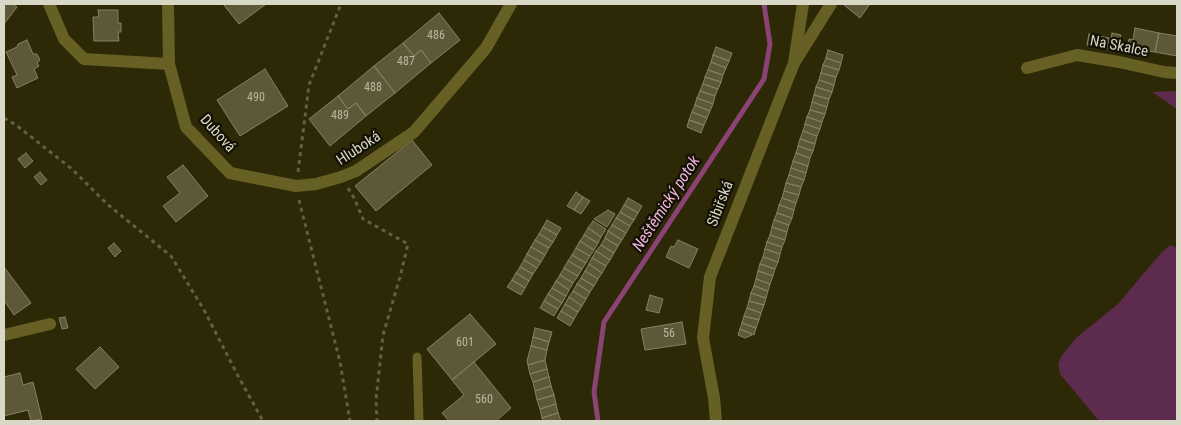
<!DOCTYPE html>
<meta charset="utf-8">
<style>
body{margin:0}
#map{position:relative;width:1181px;height:425px;overflow:hidden;background:#2d2907;font-family:"Roboto Condensed",sans-serif}
canvas{display:block}
.frame{position:absolute;inset:0;border:5px solid #d9d7c5;pointer-events:none}
</style>
<div id="map">
<canvas width="1181" height="425"></canvas>
<div class="frame"></div>
</div>
<script>
const ctx = document.querySelector('canvas').getContext('2d');
ctx.lineJoin = 'round';
function fill(path, color) {
  ctx.fillStyle = color;
  ctx.fill(path, 'evenodd');
}
function toPath(rows) {
  const path = new Path2D();
  for (const r of rows) {
    path.moveTo(r[0], r[1]);
    for (let i = 2; i < r.length; i += 2) path.lineTo(r[i], r[i + 1]);
  }
  return path;
}
function stroke(path, color, width, dash) {
  ctx.strokeStyle = color;
  ctx.lineWidth = width;
  ctx.lineCap = dash ? 'butt' : 'round';
  ctx.setLineDash(dash || []);
  ctx.stroke(path);
}
function drawText(font, color, halo, rows, align = 'center') {
  ctx.font = font + ' "Roboto Condensed",sans-serif';
  ctx.lineWidth = 4.5;
  ctx.setLineDash([]);
  ctx.textBaseline = 'middle';
  ctx.strokeStyle = halo;
  ctx.fillStyle = color;
  for (const [text, x, y, turn = 0] of rows) {
    ctx.save();
    ctx.translate(x, y);
    ctx.rotate((+turn || 0) * Math.PI / 180);
    ctx.textAlign = isNaN(turn) ? turn : align;
    if (halo) ctx.strokeText(text, 0, 0);
    ctx.fillText(text, 0, 0);
    ctx.restore();
  }
}
fill(toPath([
 [1177,91,1177,109,1152,92],
 [1170,245,1177,248,1177,421,1099,421,1060,374,1058,364,1062,355,1076,338,1118,304,1161,253]
]), '#5d2b4e');
stroke(toPath([
 [598,421,594,392,604,322,764,79,770,44,764,4]
]), '#8b4375', 5);
const building = toPath([
 [4,4,13,4,17,7,4,24,4,4],
 [223,4,266,4,239,24,223,4],
 [845,4,870,4,860,18,844,5,845,4],
 [98,10,118,10,118,23,121,23,121,32,118,32,119,41,94,41,93,17,99,17,98,10],
 [439,13,460,40,431,63,421,50,414,56,403,43,439,13],
 [1135,28,1159,33,1155,52,1127,48,1129,39,1133,40,1135,28],
 [1112,33,1121,35,1118,47,1110,46,1112,33],
 [1159,33,1177,36,1177,56,1155,52,1159,33],
 [1089,34,1109,38,1107,49,1087,45,1089,34],
 [27,40,33,54,37,54,40,60,37,63,39,66,34,69,38,78,17,88,12,77,17,75,6,52,17,47,18,44,27,40],
 [403,43,414,56,421,50,431,63,395,93,374,66,403,43],
 [716,47,732,53,729,61,713,55,716,47],
 [828,50,843,55,841,63,826,58,828,50],
 [713,55,729,61,726,68,711,62,713,55],
 [826,58,841,63,839,70,823,65,826,58],
 [711,62,726,68,723,75,708,70,711,62],
 [823,65,839,70,836,77,821,73,823,65],
 [374,66,395,93,366,116,356,103,348,109,338,96,374,66],
 [265,69,288,106,240,136,217,100,265,69],
 [708,70,723,75,721,82,705,77,708,70],
 [821,73,836,77,834,85,819,80,821,73],
 [705,77,721,82,718,89,703,84,705,77],
 [819,80,834,85,832,92,816,87,819,80],
 [703,84,718,89,715,96,700,91,703,84],
 [816,87,832,92,829,99,814,95,816,87],
 [700,91,715,96,713,104,697,98,700,91],
 [814,95,829,99,827,107,812,102,814,95],
 [338,96,348,109,356,103,366,116,330,146,309,119,338,96],
 [697,98,713,104,710,111,695,105,697,98],
 [812,102,827,107,825,114,810,110,812,102],
 [695,105,710,111,707,118,692,112,695,105],
 [810,110,825,114,822,122,807,117,810,110],
 [692,112,707,118,704,125,689,120,692,112],
 [807,117,822,122,820,129,805,124,807,117],
 [689,120,704,125,701,133,687,127,689,120],
 [805,124,820,129,817,136,803,131,805,124],
 [803,131,817,136,815,144,800,139,803,131],
 [800,139,815,144,813,151,798,146,800,139],
 [412,140,432,165,376,211,355,186,412,140],
 [798,146,813,151,810,158,796,153,798,146],
 [26,153,33,161,25,168,18,159,26,153],
 [796,153,810,158,808,166,793,161,796,153],
 [793,161,808,166,806,173,791,168,793,161],
 [183,165,208,196,176,222,163,206,180,193,167,177,183,165],
 [791,168,806,173,804,180,789,175,791,168],
 [40,172,47,180,41,185,34,177,40,172],
 [789,175,804,180,801,187,786,183,789,175],
 [786,183,801,187,799,195,784,191,786,183],
 [784,191,799,195,796,203,782,198,784,191],
 [576,192,583,197,574,210,567,206,576,192],
 [583,197,590,201,581,214,574,210,583,197],
 [628,198,642,206,638,213,624,205,628,198],
 [782,198,796,203,794,210,779,205,782,198],
 [624,205,638,213,634,220,620,212,624,205],
 [779,205,794,210,792,218,777,213,779,205],
 [608,210,615,214,607,227,594,219,608,210],
 [620,212,634,220,630,226,616,218,620,212],
 [777,213,792,218,789,225,774,220,777,213],
 [616,218,630,226,626,233,612,225,616,218],
 [547,220,561,228,557,235,543,227,547,220],
 [774,220,789,225,787,232,772,227,774,220],
 [593,221,606,229,601,237,588,228,593,221],
 [612,225,626,233,622,240,608,231,612,225],
 [543,227,557,235,553,242,539,234,543,227],
 [772,227,787,232,785,240,770,235,772,227],
 [588,228,601,237,598,243,584,235,588,228],
 [608,231,622,240,618,246,605,238,608,231],
 [539,234,553,242,549,248,535,240,539,234],
 [584,235,598,243,594,250,580,241,584,235],
 [770,235,785,240,782,247,767,242,770,235],
 [605,238,618,246,614,253,601,245,605,238],
 [535,240,549,248,545,255,531,247,535,240],
 [678,240,698,249,689,268,666,257,671,246,674,247,678,240],
 [580,241,594,250,590,256,576,248,580,241],
 [767,242,782,247,780,254,765,249,767,242],
 [114,243,121,251,115,257,108,248,114,243],
 [601,245,614,253,610,260,596,251,601,245],
 [531,247,545,255,541,262,527,254,531,247],
 [576,248,590,256,586,263,572,255,576,248],
 [765,249,780,254,778,262,763,257,765,249],
 [596,251,610,260,606,266,592,258,596,251],
 [527,254,541,262,537,268,524,260,527,254],
 [572,255,586,263,582,269,568,261,572,255],
 [763,257,778,262,775,269,760,264,763,257],
 [592,258,606,266,602,273,589,264,592,258],
 [524,260,537,268,533,274,520,267,524,260],
 [568,261,582,269,578,276,564,268,568,261],
 [589,264,602,273,598,279,585,271,589,264],
 [760,264,775,269,773,276,758,271,760,264],
 [4,267,31,303,14,315,4,300,4,267],
 [520,267,533,274,529,281,516,273,520,267],
 [564,268,578,276,573,283,560,275,564,268],
 [585,271,598,279,594,286,581,278,585,271],
 [758,271,773,276,770,284,756,279,758,271],
 [516,273,529,281,525,288,512,280,516,273],
 [560,275,573,283,569,290,556,281,560,275],
 [581,278,594,286,590,292,577,284,581,278],
 [756,279,770,284,768,291,754,286,756,279],
 [512,280,525,288,521,295,507,287,512,280],
 [556,281,569,290,566,296,552,288,556,281],
 [577,284,590,292,586,299,573,291,577,284],
 [754,286,768,291,766,298,751,293,754,286],
 [552,288,566,296,562,303,548,294,552,288],
 [573,291,586,299,582,306,569,297,573,291],
 [751,293,766,298,764,305,749,301,751,293],
 [548,294,562,303,558,309,544,301,548,294],
 [650,295,663,299,659,313,646,310,650,295],
 [569,297,582,306,578,312,565,304,569,297],
 [544,301,558,309,554,316,540,308,544,301],
 [749,301,764,305,761,313,747,308,749,301],
 [565,304,578,312,574,319,561,311,565,304],
 [747,308,761,313,759,320,744,316,747,308],
 [561,311,574,319,570,326,557,318,561,311],
 [470,314,496,344,452,380,427,349,470,314],
 [744,316,759,320,756,328,742,323,744,316],
 [65,317,68,328,62,329,59,318,65,317],
 [682,322,686,344,645,350,641,329,682,322],
 [742,323,756,328,754,335,740,329,742,323],
 [535,328,552,332,549,342,533,337,535,328],
 [740,329,752,334,752,335,745,338,738,335,740,329],
 [533,337,549,342,547,350,531,346,533,337],
 [531,346,547,350,545,360,528,365,527,361,531,346],
 [100,347,119,367,95,389,76,369,100,347],
 [545,360,547,369,530,374,528,365,545,360],
 [474,362,511,408,496,421,449,421,442,413,464,395,452,380,474,362],
 [547,369,549,377,533,382,530,374,547,369],
 [20,373,23,385,33,382,42,419,31,421,28,410,4,416,4,377,20,373],
 [549,377,551,386,535,391,533,382,549,377],
 [551,386,554,395,537,400,535,391,551,386],
 [554,395,556,404,540,409,537,400,554,395],
 [556,404,558,413,542,418,540,409,556,404],
 [558,413,561,421,543,421,542,418,558,413]
]);
fill(building, '#5d5837');
stroke(building, '#86825f', 1);
stroke(toPath([
 [4,118,16,125,72,169,107,204,171,256,204,310,236,372,263,421],
 [298,172,309,85,341,4],
 [348,188,354,198,363,219,408,244,400,277,383,335,376,400,377,421],
 [299,200,340,362,350,421]
]), '#625f42', 3, [4, 4]);
stroke(toPath([
 [417,357,419,421]
]), '#676025', 9);
stroke(toPath([
 [49,4,64,39,84,59,169,64,186,127,230,173,296,186,316,184,341,177,356,171,414,132,486,48,511,4],
 [168,4,169,64],
 [794,63,831,4],
 [1027,68,1077,55,1119,62,1164,72,1177,73],
 [4,335,50,324]
]), '#676025', 12);
stroke(toPath([
 [716,421,714,398,703,338,710,277,794,63,803,4]
]), '#676025', 12);
drawText('12px', '#bab7a2', null, [
 ["486",436,36],
 ["487",406,62],
 ["488",373,88],
 ["490",256,98],
 ["489",340,116],
 ["56",669,334],
 ["601",465,343],
 ["560",484,400]
]);
drawText('15px', '#d9d7c5', '#131105', [
 ["Na Skalce",1119,47,11],
 ["Dubová",217,134,48],
 ["Hluboká",359,149,-33],
 ["Sibiřská",721,204,-69]
]);
drawText('italic 16px', '#f4b6de', '#131105', [
 ["Neštěmický potok",667,204,-57]
]);
</script>
